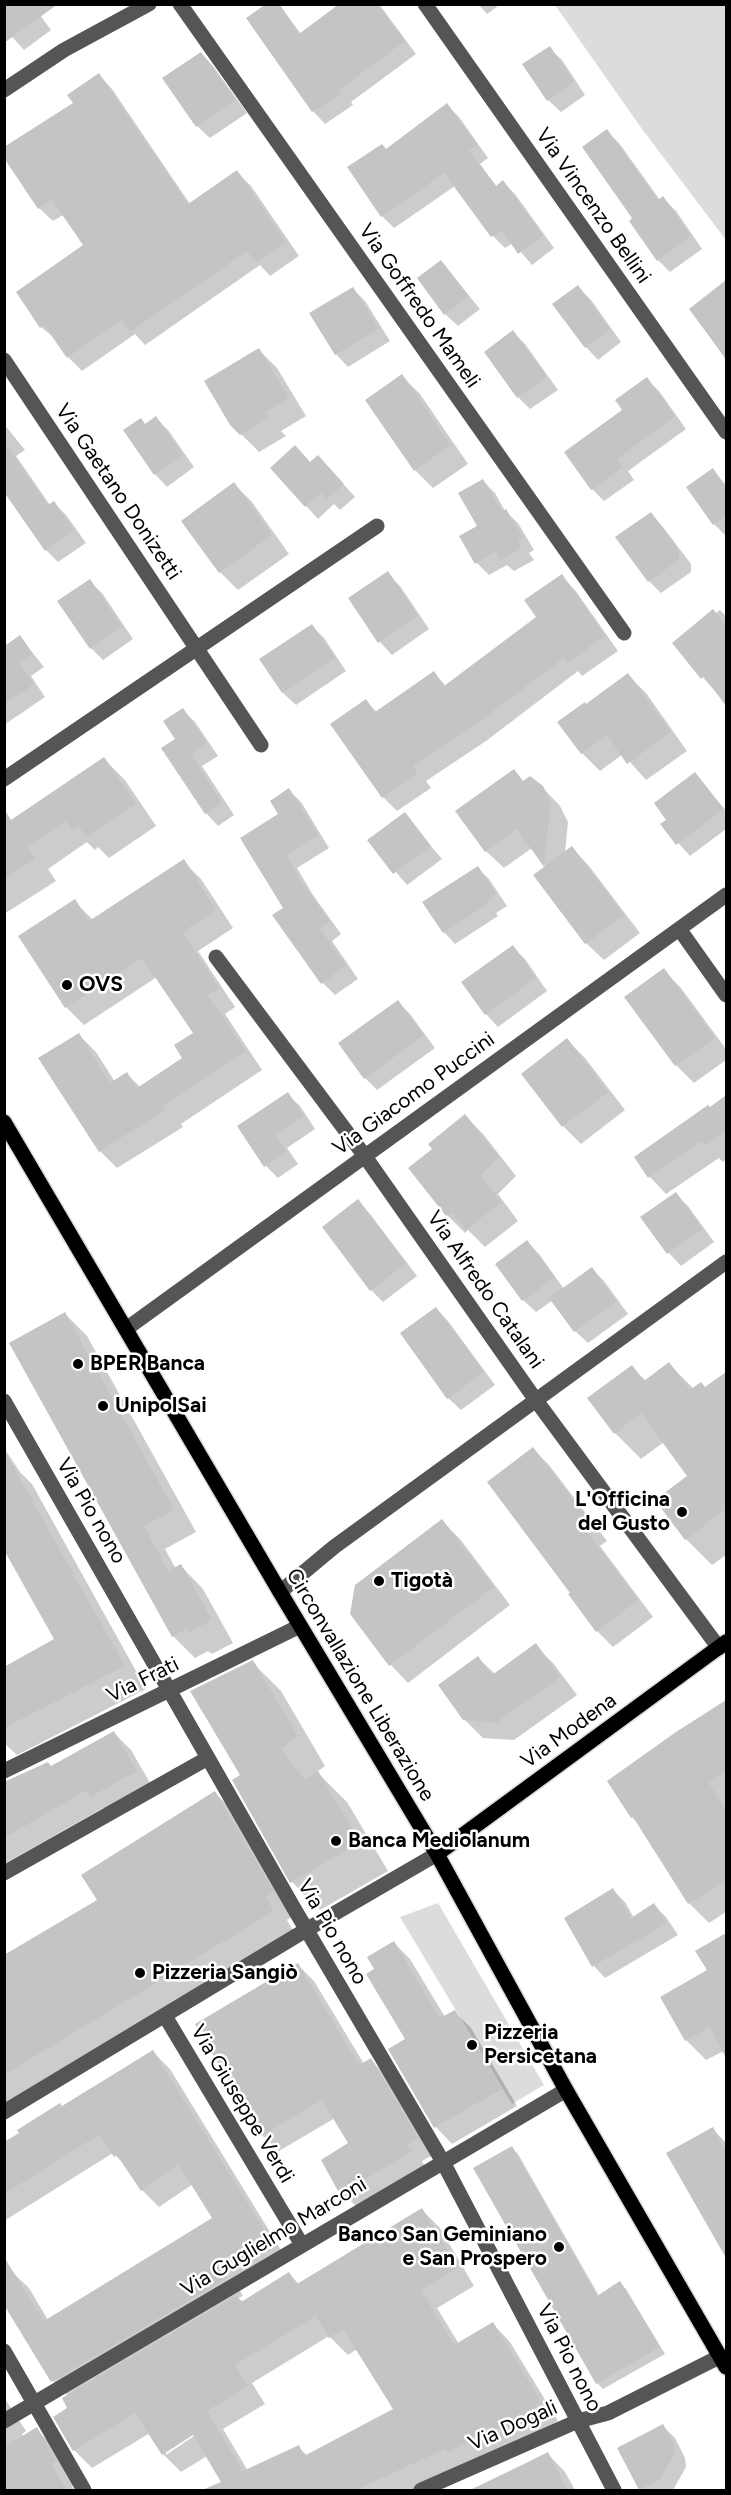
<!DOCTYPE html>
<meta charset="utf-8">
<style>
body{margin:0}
#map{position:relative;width:731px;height:2495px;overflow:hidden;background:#fff;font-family:Figtree,sans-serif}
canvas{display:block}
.frame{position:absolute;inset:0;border:6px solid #000;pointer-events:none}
</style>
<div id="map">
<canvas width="731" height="2495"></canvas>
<div class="frame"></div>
</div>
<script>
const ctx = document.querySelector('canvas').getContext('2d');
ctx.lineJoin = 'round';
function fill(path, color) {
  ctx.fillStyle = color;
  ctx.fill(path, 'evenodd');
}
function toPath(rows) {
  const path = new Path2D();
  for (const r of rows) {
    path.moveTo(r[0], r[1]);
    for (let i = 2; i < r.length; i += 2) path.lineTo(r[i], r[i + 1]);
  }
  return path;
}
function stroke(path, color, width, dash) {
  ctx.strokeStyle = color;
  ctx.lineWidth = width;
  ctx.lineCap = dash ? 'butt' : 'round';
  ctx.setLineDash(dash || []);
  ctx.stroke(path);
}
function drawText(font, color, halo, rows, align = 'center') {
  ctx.font = font + ' Figtree,sans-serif';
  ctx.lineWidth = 5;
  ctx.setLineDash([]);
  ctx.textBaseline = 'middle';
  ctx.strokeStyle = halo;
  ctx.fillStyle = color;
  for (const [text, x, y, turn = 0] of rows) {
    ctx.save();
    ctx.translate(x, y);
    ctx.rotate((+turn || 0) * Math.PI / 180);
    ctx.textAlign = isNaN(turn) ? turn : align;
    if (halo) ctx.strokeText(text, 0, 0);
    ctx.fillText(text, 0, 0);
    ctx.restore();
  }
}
fill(toPath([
 [555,5,726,5,726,240,642,129],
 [438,1903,544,2085,512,2104,400,1917]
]), '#dcdcdc');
fill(toPath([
 [32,4,51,30,24,50,4,28],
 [279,4,301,34,340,4,379,4,416,54,351,102,353,105,325,124,313,111],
 [478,4,501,4,487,14],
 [549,48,562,60,585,95,561,112,548,100],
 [201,53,213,66,247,113,210,138,197,126,164,79],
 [99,75,112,89,190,204,237,172,251,186,299,256,270,276,260,265,145,345,135,334,82,371,68,357,56,339,41,327,85,246,63,215,53,221,39,208,75,103],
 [447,105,459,117,488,158,480,164,497,187,503,182,515,194,554,248,532,265,513,243,505,248,493,236,455,186,394,228,382,216,386,151],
 [606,131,619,143,660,200,663,198,676,211,702,249,670,272,658,260,634,219],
 [441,262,480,309,458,326,445,314],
 [722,286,726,291,726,360,691,309],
 [578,287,591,300,621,342,598,360,586,347],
 [353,289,365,301,390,341,348,367,336,354],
 [513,332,525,344,558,390,530,409,518,397],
 [259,350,277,368,306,416,281,431,286,436,259,452,241,434],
 [402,376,420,394,468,464,433,488,415,470],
 [646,379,659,391,686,429,628,471,634,480,604,501,592,489,624,410],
 [156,418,168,430,194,467,167,487,155,474,146,425],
 [4,424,25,450,16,456,50,505,54,503,66,515,86,543,58,562,46,550,4,491],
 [311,464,330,469,355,497,340,510,334,504,318,519,272,468],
 [713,470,726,485,726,536,714,524],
 [483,481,495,493,505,511,518,523,534,550,529,553,534,560,514,571,507,565,489,575,477,563],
 [234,484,252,502,289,554,238,590,220,572,183,521],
 [651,514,663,527,691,564,691,572,661,593,649,581],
 [387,573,400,586,429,629,392,655,380,642,350,599],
 [561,576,575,590,618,651,582,676,578,671,486,741,426,781,431,788,397,811,383,797,332,724,365,701,377,712,434,673,446,686,538,617],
 [89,581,102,593,133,639,103,660,91,648],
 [720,610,726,616,726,704,674,644],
 [312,626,324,638,346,671,296,705,283,693,261,659],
 [20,637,44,667,31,676,45,697,4,725,4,648],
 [628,675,646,693,687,751,646,780,623,754,600,771,582,753,559,722,587,706],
 [183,710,195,722,218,756,202,766,234,815,218,826,206,813,177,740],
 [104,759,125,780,156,826,109,858,98,847,95,850,87,842,48,869,56,881,4,914,4,825],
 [514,771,524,782,542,787,560,806,568,822,565,853,572,848,589,866,640,933,604,960,586,943,546,867,532,848,504,868,486,851],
 [695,774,726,811,726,829,690,856,662,825,668,820],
 [289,790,301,802,329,848,297,868,313,895,341,934,332,941,358,979,335,995,323,983,274,916,285,908,280,815],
 [404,814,442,859,407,885,369,840],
 [183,861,201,879,233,928,198,951,235,1007,225,1014,262,1070,181,1124,183,1127,117,1168,100,1151,78,1034,96,1052,115,1082,127,1074,140,1087,184,1059,195,1033,157,977,84,1025,66,1007,74,901,93,920],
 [478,868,489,879,507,906,496,913,498,916,455,944,444,932],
 [513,947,525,959,547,991,498,1027,486,1014,463,983],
 [663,970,681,988,726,1049,726,1060,694,1083,676,1065,626,997],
 [398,1002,410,1014,435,1048,377,1090,365,1078],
 [567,1040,585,1058,625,1110,581,1144,563,1126,523,1074],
 [287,1094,300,1106,315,1129,287,1148,298,1164,278,1178,266,1166,239,1126],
 [726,1101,726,1159,723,1162,719,1158,666,1194,650,1177,636,1157,710,1108],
 [465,1116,483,1134,516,1176,498,1194,518,1221,485,1247,468,1230,465,1233,447,1215,410,1168,434,1149],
 [675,1194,688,1206,714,1242,681,1266,669,1253,643,1217],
 [358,1201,370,1214,417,1276,383,1302,371,1290],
 [527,1242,539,1254,564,1289,592,1269,604,1281,628,1314,588,1343,575,1331,553,1300,536,1312,523,1300,497,1265],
 [436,1309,448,1321,495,1385,461,1410,448,1398,402,1333],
 [65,1314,87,1336,196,1532,165,1549,176,1569,181,1566,203,1589,233,1643,212,1654,208,1651,195,1658,173,1636],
 [669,1364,694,1389,705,1389,726,1374,726,1555,712,1565,686,1539,689,1476,664,1442,641,1459,615,1433,632,1367,646,1381],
 [4,1448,20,1472,32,1484,146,1689,17,1755,4,1743,4,1669,56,1640,4,1547],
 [533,1449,549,1465,607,1541,600,1546,653,1617,613,1647,597,1631,572,1593],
 [442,1521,460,1539,510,1605,408,1683,391,1665,352,1614],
 [535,1645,553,1663,577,1695,514,1740,483,1738,464,1719,478,1658,495,1674],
 [252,1662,281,1691,325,1766,317,1772,347,1802,388,1871,320,1910,292,1882,242,1776],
 [726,1702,726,1912,709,1923,689,1903,639,1825,632,1817,677,1733],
 [114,1733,131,1750,153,1788,108,1813,103,1808,4,1864,4,1783,52,1768],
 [215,1793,238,1815,295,1915,287,1920,295,1934,4,2113,4,1957,99,1900],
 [613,1890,625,1902,634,1918,654,1905,666,1917,678,1935,605,1978,594,1966],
 [726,1935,726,2050,706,2060,686,2040,709,1971,697,1951],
 [394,1943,410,1959,445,2017,455,2012,471,2028,517,2106,452,2144,436,2127,390,2049,407,2039,376,1969],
 [298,1965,314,1981,364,2064,371,2060,387,2077,433,2155,422,2161,426,2169,356,2206,339,2190,350,2144,335,2118,279,2151,262,2135],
 [153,2052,170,2069,281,2250,234,2280,243,2296,238,2298,243,2302,289,2274,299,2284,422,2210,440,2228,474,2286,437,2308,459,2344,493,2324,510,2342,558,2421,511,2450,463,2467,412,2490,228,2490,207,2456,181,2472,163,2454,150,2433,92,2468,74,2450,68,2396,53,2381,12,2272,29,2288,48,2320,214,2218,193,2184,159,2207,142,2190,129,2169,113,2153,4,2221,4,2144],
 [329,2336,348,2355,357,2349,395,2410,308,2456,298,2447,248,2471,223,2429,265,2404,252,2383],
 [199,2430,200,2432,166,2455,166,2451],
 [713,2129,726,2143,726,2245,714,2233],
 [512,2148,518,2154,599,2296,620,2283,626,2289,665,2354,603,2389,597,2383],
 [4,2397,26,2431,22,2434,24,2437,36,2429,58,2451,77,2483,72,2486,74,2490,4,2490],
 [663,2426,675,2438,685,2458,686,2467,673,2490,641,2490],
 [548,2454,565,2472,575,2490,474,2490]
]), '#0003');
fill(toPath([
 [4,4,58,4,4,43],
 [266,4,279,4,299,34,339,4,377,4,405,41,340,89,342,93,312,112,246,18],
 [550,46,574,82,547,101,522,64],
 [201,52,236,100,196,127,162,78],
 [99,73,188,204,237,170,286,242,256,263,247,251,130,332,122,320,67,358,44,325,40,328,16,292,83,245,52,200,38,209,4,158,4,147,73,103,67,95],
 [447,103,477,145,469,151,496,186,503,180,543,236,518,254,502,230,491,237,444,173,381,217,347,167,382,144,386,149],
 [607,129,658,200,663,196,691,236,657,261,629,221,632,218,582,147],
 [441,260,469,296,444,315,417,278],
 [726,280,726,359,689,309],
 [578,285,610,329,585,348,552,304],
 [353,287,379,329,335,355,309,313],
 [513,330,547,377,517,398,484,352],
 [259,348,289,398,265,412,269,417,240,435,230,425,204,381],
 [402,374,451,445,414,471,365,400],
 [647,377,675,416,617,459,623,467,591,490,564,452,622,410,615,400],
 [156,416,183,455,154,475,123,430,141,418,145,424],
 [4,442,48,505,54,501,74,530,45,551,4,492],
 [295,445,310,462,318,455,344,484,327,499,321,493,305,507,270,468],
 [713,468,726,488,726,516,713,525,686,487],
 [483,479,502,511,506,509,523,537,518,541,522,548,501,560,496,552,475,564,459,536,477,526,458,493],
 [234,482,272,535,219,573,181,521],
 [651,512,679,550,679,560,648,582,615,537],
 [388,571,418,616,378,643,348,598],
 [562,574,605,636,567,663,564,658,472,727,413,766,418,773,382,798,330,724,366,699,375,712,434,671,444,686,536,617,524,600],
 [90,579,122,627,90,649,57,601],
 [713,609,726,626,726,706,704,676,701,679,672,643],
 [312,624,335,658,282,693,259,659],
 [20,635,33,654,19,663,34,684,4,704,4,642,6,645],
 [628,673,671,732,627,764,607,735,581,754,557,722,585,702,586,704],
 [183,708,207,744,191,754,222,803,205,814,161,748,175,739,163,721],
 [104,757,136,804,86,837,78,825,72,829,66,821,28,847,35,859,4,879,4,809,11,820],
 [514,769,523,781,530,776,543,786,551,803,544,866,572,846,624,915,585,944,533,875,544,867,517,829,485,852,455,811],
 [695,772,724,809,676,845,660,824,666,820,654,803],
 [289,788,318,835,286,855,301,881,330,921,320,928,346,966,321,984,272,915,283,908,240,838,278,814,270,801],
 [405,812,431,846,393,874,367,840],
 [184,859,216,910,182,932,219,988,208,996,246,1051,164,1106,166,1109,99,1152,38,1058,79,1033,110,1083,127,1072,137,1088,182,1058,174,1045,193,1033,142,958,65,1008,18,936,75,899,89,921],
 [478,866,496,894,486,901,488,904,443,933,422,902],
 [513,945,536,978,485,1015,461,982],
 [664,968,715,1038,675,1066,624,997],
 [398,1000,424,1035,364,1079,338,1043],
 [567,1038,608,1092,562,1127,521,1074],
 [288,1092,304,1116,276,1135,287,1152,264,1167,237,1126],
 [726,1095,726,1131,705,1146,702,1141,648,1178,634,1157,708,1105,710,1107],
 [465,1114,499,1157,481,1175,501,1202,466,1230,452,1212,446,1216,408,1168,432,1149,428,1144],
 [676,1192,703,1229,667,1254,640,1217],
 [358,1199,406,1263,370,1291,322,1227],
 [527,1240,555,1277,522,1301,495,1264],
 [592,1267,617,1302,574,1332,549,1298],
 [436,1307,484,1372,447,1399,400,1333],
 [65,1312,174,1510,144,1526,168,1571,181,1564,212,1620,188,1633,186,1629,172,1637,9,1343],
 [669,1362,690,1390,701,1382,705,1387,726,1372,726,1509,685,1540,655,1500,687,1476,641,1413,614,1434,587,1398,632,1365,644,1381],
 [533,1447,592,1524,585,1529,638,1600,596,1632,568,1594,570,1593,487,1482],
 [4,1450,125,1666,4,1728,4,1667,54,1639,4,1550],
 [442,1519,494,1587,389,1666,350,1614,355,1585],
 [536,1643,560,1677,496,1723,463,1720,438,1685,478,1656,492,1675],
 [253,1660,298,1736,281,1749,305,1780,318,1771,360,1842,290,1883,232,1780,240,1775,190,1691],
 [726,1700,726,1771,709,1783,726,1810,726,1880,688,1904,633,1817,631,1818,607,1781,676,1732],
 [114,1731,137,1771,90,1797,87,1790,4,1838,4,1782,48,1762,51,1766],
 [215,1791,274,1892,265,1897,274,1911,4,2075,4,1955,97,1900,81,1875],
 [613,1888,631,1918,654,1903,667,1923,592,1967,564,1918],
 [726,1933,726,2058,710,2027,685,2041,660,1997,707,1970,695,1951],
 [394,1941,440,2018,455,2010,502,2089,434,2128,388,2049,405,2039,366,1974,374,1969,367,1957],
 [298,1963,359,2065,371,2058,418,2138,406,2145,411,2152,352,2187,350,2183,338,2191,321,2160,348,2143,322,2100,261,2136,195,2024],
 [153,2050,266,2233,218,2263,227,2278,51,2382,4,2305,4,2257,44,2321,212,2218,179,2165,141,2191,117,2155,114,2157,100,2134,4,2194,4,2142,19,2133,17,2130,60,2103,62,2106],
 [713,2127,726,2151,726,2258,666,2153],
 [512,2146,597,2296,620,2281,660,2347,596,2384,473,2168],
 [422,2208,458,2267,421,2290,454,2345,493,2322,542,2403,492,2433,489,2428,448,2453,445,2449,356,2490,202,2490,221,2482,193,2435,162,2455,135,2413,73,2451,53,2417,67,2408,62,2398,237,2295,241,2302,289,2272,297,2284],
 [316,2316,329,2338,343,2329,393,2409,304,2456,299,2445,243,2471,207,2411,248,2386,235,2365],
 [663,2424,674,2445,675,2454,659,2480,639,2490,617,2448],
 [37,2427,56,2461,51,2464,67,2490,4,2490,4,2447],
 [548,2452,567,2490,470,2490,524,2464]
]), '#c4c4c4');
const major = toPath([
 [4,1122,280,1592,437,1854,566,2090,726,2367],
 [437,1854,726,1642]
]);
stroke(major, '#dbdbdb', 18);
stroke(toPath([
 [180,4,624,633],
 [425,4,726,432],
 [4,90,64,50,149,4],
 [4,360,261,745],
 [4,779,377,526],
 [680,930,726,995],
 [216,957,364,1155,535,1399,719,1648],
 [126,1329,726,895],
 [4,1401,292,1905,443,2162,614,2490],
 [280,1592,334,1547,726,1262],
 [4,1771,300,1626],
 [4,1873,208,1758],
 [165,2016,302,2245],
 [4,2112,306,1930,437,1854],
 [4,2351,84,2490],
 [4,2421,566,2090],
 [421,2490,578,2421,608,2413,721,2356]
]), '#555', 15);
stroke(major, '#000', 15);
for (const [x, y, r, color] of [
 [67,985,6,"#000"],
 [78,1364,6,"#000"],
 [103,1406,6,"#000"],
 [682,1512,6,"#000"],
 [379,1581,6,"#000"],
 [336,1841,6,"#000"],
 [140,1973,6,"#000"],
 [472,2045,6,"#000"],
 [559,2247,6,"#000"]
]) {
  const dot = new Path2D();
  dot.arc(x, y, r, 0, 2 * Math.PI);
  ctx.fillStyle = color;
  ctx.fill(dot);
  stroke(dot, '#fff', 2);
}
drawText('21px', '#000', '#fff', [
 ["Via Vincenzo Bellini",593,206,55],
 ["Via Goffredo Mameli",419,306,55],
 ["Via Gaetano Donizetti",118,492,56],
 ["Via Giacomo Puccini",414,1094,-36],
 ["Via Alfredo Catalani",485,1290,55],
 ["Via Pio nono",91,1511,60],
 ["Via Frati",143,1680,-26],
 ["Circonvallazione Liberazione",360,1685,59],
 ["Via Modena",569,1731,-36],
 ["Via Pio nono",332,1932,60],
 ["Via Giuseppe Verdi",242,2104,59],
 ["Via Guglielmo Marconi",274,2237,-31],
 ["Via Pio nono",569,2358,63],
 ["Via Dogali",513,2426,-24]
]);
drawText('bold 21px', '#000', '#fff', [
 ["OVS",79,985],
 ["BPER Banca",90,1364],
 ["UnipolSai",115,1406],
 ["L'Officina",670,1500,"right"],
 ["del Gusto",670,1524,"right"],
 ["Tigotà",391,1581],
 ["Banca Mediolanum",348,1841],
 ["Pizzeria Sangiò",152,1973],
 ["Pizzeria",484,2033],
 ["Persicetana",484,2057],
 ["Banco San Geminiano",547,2235,"right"],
 ["e San Prospero",547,2259,"right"]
], 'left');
</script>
